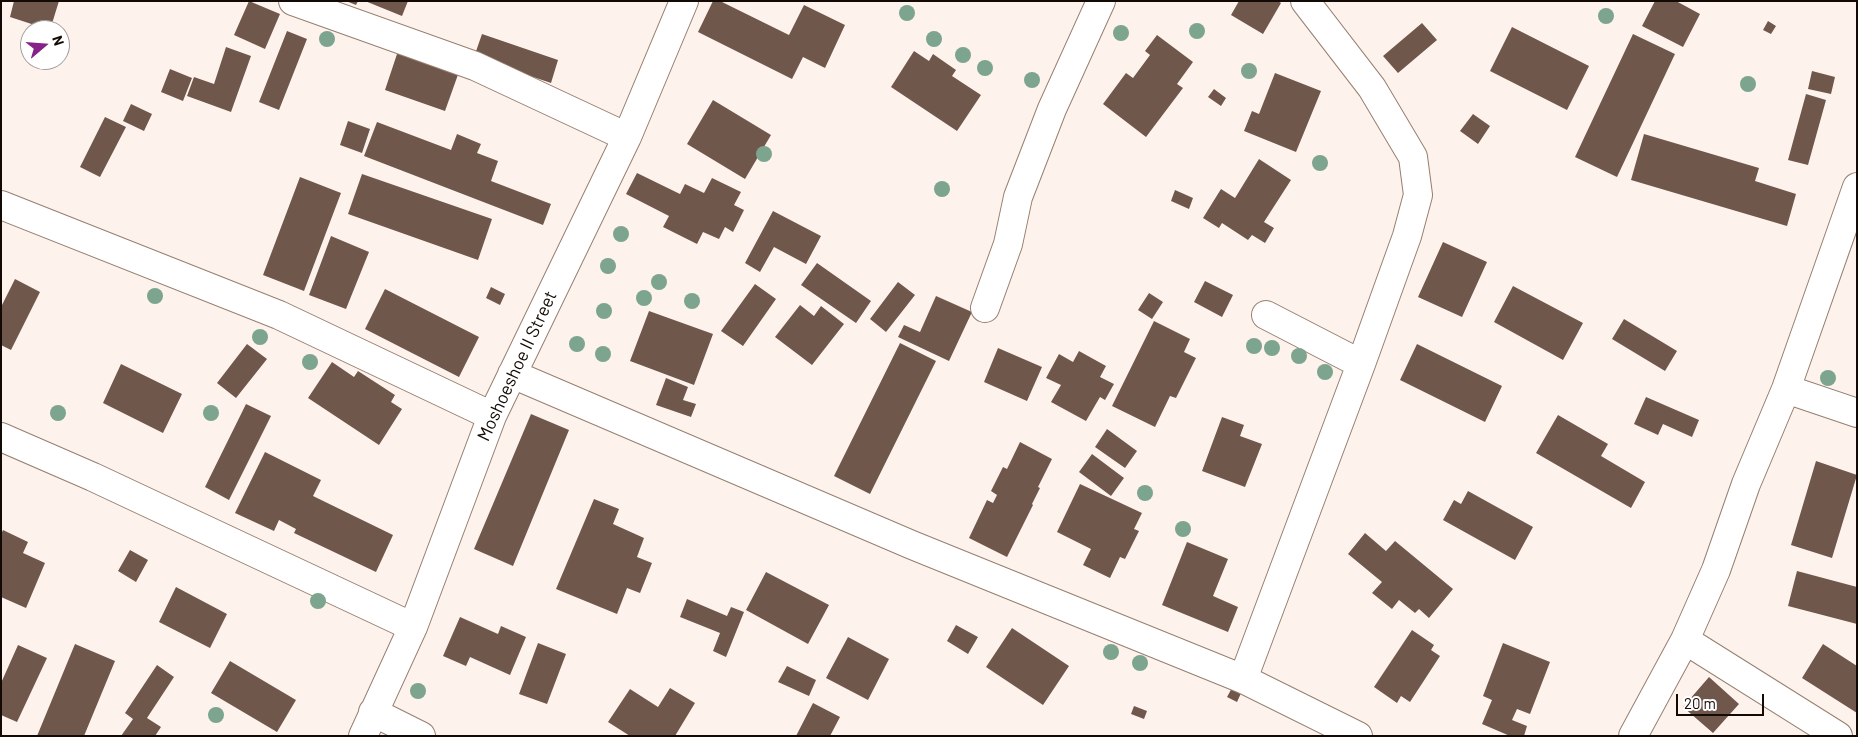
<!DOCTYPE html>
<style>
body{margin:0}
#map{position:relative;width:1858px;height:737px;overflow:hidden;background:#fef3ec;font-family:Barlow,sans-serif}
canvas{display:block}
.frame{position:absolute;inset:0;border:2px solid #130a05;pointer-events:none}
.north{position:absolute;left:20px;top:20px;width:50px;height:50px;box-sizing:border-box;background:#fff;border:1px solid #a19d9b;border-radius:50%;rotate:72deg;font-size:14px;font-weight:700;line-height:20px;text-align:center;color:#130a05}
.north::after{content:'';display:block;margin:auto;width:18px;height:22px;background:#862189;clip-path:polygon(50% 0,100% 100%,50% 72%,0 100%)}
.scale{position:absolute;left:1676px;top:694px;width:88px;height:22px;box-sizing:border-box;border:2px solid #130a05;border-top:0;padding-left:6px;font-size:15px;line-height:18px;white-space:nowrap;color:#130a05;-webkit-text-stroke:4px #fff;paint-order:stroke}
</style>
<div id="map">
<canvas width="1858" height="737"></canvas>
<div class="frame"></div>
<div class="north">N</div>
<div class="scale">20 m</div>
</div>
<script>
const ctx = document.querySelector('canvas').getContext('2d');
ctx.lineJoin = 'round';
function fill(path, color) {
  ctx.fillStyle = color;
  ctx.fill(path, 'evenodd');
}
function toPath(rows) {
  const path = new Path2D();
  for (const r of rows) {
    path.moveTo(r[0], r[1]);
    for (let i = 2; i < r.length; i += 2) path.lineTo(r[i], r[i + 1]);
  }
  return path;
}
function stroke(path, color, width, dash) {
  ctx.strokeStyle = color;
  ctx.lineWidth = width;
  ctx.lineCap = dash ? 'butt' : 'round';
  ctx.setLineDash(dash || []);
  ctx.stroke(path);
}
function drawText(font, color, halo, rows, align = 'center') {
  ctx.font = font + ' Barlow,sans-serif';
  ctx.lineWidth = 5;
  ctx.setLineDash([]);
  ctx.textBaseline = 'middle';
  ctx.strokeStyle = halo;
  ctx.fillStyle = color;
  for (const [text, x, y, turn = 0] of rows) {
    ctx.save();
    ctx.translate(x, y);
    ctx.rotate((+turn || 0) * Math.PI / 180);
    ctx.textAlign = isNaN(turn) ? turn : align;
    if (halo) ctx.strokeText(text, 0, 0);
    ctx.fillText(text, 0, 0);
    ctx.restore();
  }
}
fill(toPath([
 [14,1,59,1,50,30,10,17],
 [249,1,280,14,265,49,234,35],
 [346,1,358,1,356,5],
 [365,1,408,1,402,16],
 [713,1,720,1,789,35,804,5,845,25,825,68,803,57,792,79,698,32],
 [1239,1,1278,1,1281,3,1263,34,1231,15],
 [1655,1,1676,1,1700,14,1683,47,1642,26],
 [1768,21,1776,26,1771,34,1763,30],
 [1422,23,1437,40,1398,73,1383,56],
 [1512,27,1589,66,1567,110,1490,71],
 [287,31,307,39,279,110,259,102],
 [482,34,558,60,551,83,474,57],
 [1633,34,1675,54,1617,177,1575,157],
 [1157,35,1193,62,1177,84,1183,88,1146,137,1103,104,1126,73,1133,78,1150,55,1145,51],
 [226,47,251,56,231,112,187,96,194,77,214,84],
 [399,48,460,69,445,111,385,90],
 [914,51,929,61,933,54,956,70,952,76,981,95,957,131,891,87],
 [170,69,192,78,183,101,161,92],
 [1812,71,1835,77,1831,94,1808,89],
 [1275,73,1321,91,1296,152,1244,131,1252,111,1259,114],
 [1214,89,1226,98,1221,106,1208,97],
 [1806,94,1826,100,1808,165,1788,160],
 [713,100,771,135,745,179,687,144],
 [131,104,152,114,144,131,123,121],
 [1473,114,1490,126,1478,144,1460,131],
 [105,117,126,127,100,177,80,167],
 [348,121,370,129,362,153,340,145],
 [377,122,451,150,457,134,481,144,477,153,498,161,491,181,551,204,543,225,364,156],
 [1644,134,1759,168,1755,181,1796,194,1787,226,1631,180],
 [1259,159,1291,180,1264,222,1274,228,1265,243,1252,235,1248,240,1222,223,1219,228,1203,218,1221,189,1235,198],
 [637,173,680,194,685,184,704,193,712,178,741,192,734,205,744,210,733,232,725,227,719,239,703,232,697,244,663,227,669,216,626,194],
 [362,174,492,219,478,260,348,214],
 [300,177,341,193,304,291,263,275],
 [1175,190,1193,198,1189,209,1171,201],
 [773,211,821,236,806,264,774,247,760,272,745,263],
 [331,236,369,252,346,309,309,295],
 [1443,242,1487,262,1462,317,1418,297],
 [817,263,871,301,856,323,801,285],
 [15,279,40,292,11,350,1,345,1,307],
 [1205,281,1233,295,1222,317,1194,302],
 [898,282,915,295,886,332,870,319],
 [755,284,776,299,743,346,721,331],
 [1513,286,1583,323,1563,360,1494,322],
 [491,287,505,294,500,305,486,298],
 [385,289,479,337,459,377,365,329],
 [1149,293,1163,302,1152,319,1138,310],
 [936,296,972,312,949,361,898,337,904,325,920,332],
 [800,305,814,316,821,306,844,324,812,365,775,337],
 [649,311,713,334,694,385,630,361],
 [1624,319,1677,351,1665,371,1612,339],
 [1154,321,1190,339,1184,352,1196,358,1176,398,1170,396,1155,427,1112,406],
 [900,343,936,361,870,494,834,476],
 [247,344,267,359,236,398,217,383],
 [1417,344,1502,386,1485,422,1400,380],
 [998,348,1042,367,1027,401,984,382],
 [1079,351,1106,366,1100,377,1114,384,1105,400,1100,397,1086,421,1051,402,1061,385,1046,378,1059,354,1073,362],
 [332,362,354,377,358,371,395,395,391,402,402,409,379,445,308,398],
 [121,364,182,394,163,433,103,403],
 [666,378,688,387,683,400,696,404,691,417,656,405],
 [1646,397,1699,420,1692,437,1663,424,1658,435,1634,424],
 [246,404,271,416,229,500,205,487],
 [531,414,569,430,513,566,474,549],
 [1558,415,1608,444,1601,456,1645,482,1631,508,1536,453],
 [1222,417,1244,425,1240,436,1262,444,1245,487,1202,471],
 [1107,429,1137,451,1125,468,1095,447],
 [1020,442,1052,459,1038,487,1040,488,1032,504,1033,505,1007,557,969,538,987,500,993,503,997,495,991,491,1003,467,1007,469],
 [265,452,321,480,313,496,393,535,376,572,294,533,296,529,279,520,274,531,235,513],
 [1092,454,1124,478,1111,496,1079,472],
 [1816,461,1857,475,1832,558,1791,545],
 [1080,484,1142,513,1134,529,1139,531,1125,559,1120,557,1110,578,1083,565,1091,549,1057,532],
 [1468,491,1533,527,1515,560,1443,520,1454,500,1461,504],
 [594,499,619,509,613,524,644,538,637,557,652,563,640,593,627,588,617,614,556,589],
 [3,530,28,542,23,553,45,563,26,608,1,597,1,534],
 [1365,533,1386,551,1395,541,1453,589,1429,618,1419,609,1415,613,1399,600,1392,609,1372,593,1382,582,1348,554],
 [1187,542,1228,559,1213,596,1238,607,1228,632,1162,605],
 [130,550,148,560,136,582,118,571],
 [1797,571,1857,587,1857,624,1788,606],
 [766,572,829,605,808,644,746,610],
 [176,587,227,614,210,648,159,622],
 [687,599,727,616,731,607,744,612,726,657,713,651,720,633,680,617],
 [460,617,498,634,501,626,526,637,510,675,470,657,466,666,443,656],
 [956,625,978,637,968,654,947,641],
 [1012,628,1069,666,1043,705,986,667],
 [1412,630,1434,645,1431,650,1440,656,1410,702,1401,696,1397,703,1374,687],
 [848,637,889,659,868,700,826,678],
 [538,643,566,654,547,704,519,694],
 [1503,643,1550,662,1530,714,1517,709,1512,720,1527,726,1524,736,1510,736,1482,724,1492,700,1483,696],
 [75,644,115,661,84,736,37,736],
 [1823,644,1857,666,1857,713,1802,678],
 [18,645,47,658,17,722,1,715,1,683],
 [230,661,296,700,277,732,211,693],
 [157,665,174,677,147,718,161,727,155,736,121,736,133,719,125,713],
 [787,666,816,680,809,696,778,682],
 [1709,677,1739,704,1713,733,1683,707],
 [1233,686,1242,691,1237,702,1227,697],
 [670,688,695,703,675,736,630,736,608,722,630,689,658,707],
 [813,703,840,717,830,736,796,736],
 [1134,706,1147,711,1144,719,1131,714]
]), '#70574c');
const minor = toPath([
 [293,1,475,66,627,137],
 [1,205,279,315,492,416],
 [985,308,1008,244,1018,197,1052,109,1101,1],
 [1266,315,1361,364],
 [512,374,912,545,1243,679,1358,736],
 [1786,389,1857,413],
 [1,437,93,477,413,627],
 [1685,640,1838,736],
 [1243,679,1361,364,1407,236,1418,195,1413,157,1372,88,1305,1],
 [373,712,421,736],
 [363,736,413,627,492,416,627,137,684,1],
 [1633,736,1685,640,1716,570,1746,484,1786,389,1857,187]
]);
stroke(minor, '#977f70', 30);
stroke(minor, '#fff', 28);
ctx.fillStyle = '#7ca48e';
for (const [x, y] of [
 [907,13],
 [1606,16],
 [1197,31],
 [1121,33],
 [327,39],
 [934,39],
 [963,55],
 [985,68],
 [1249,71],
 [1032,80],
 [1748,84],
 [764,154],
 [1320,163],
 [942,189],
 [621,234],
 [608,266],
 [659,282],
 [155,296],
 [644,298],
 [692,301],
 [604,311],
 [260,337],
 [577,344],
 [1254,346],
 [1272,348],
 [603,354],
 [1299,356],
 [310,362],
 [1325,372],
 [1828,378],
 [58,413],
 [211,413],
 [1145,493],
 [1183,529],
 [318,601],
 [1111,652],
 [1140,663],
 [418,691],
 [216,715]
]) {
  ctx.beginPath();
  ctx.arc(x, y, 8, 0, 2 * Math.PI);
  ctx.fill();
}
drawText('18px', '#130a05', '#fff', [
 ["Moshoeshoe II Street",517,366,-65]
]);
</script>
